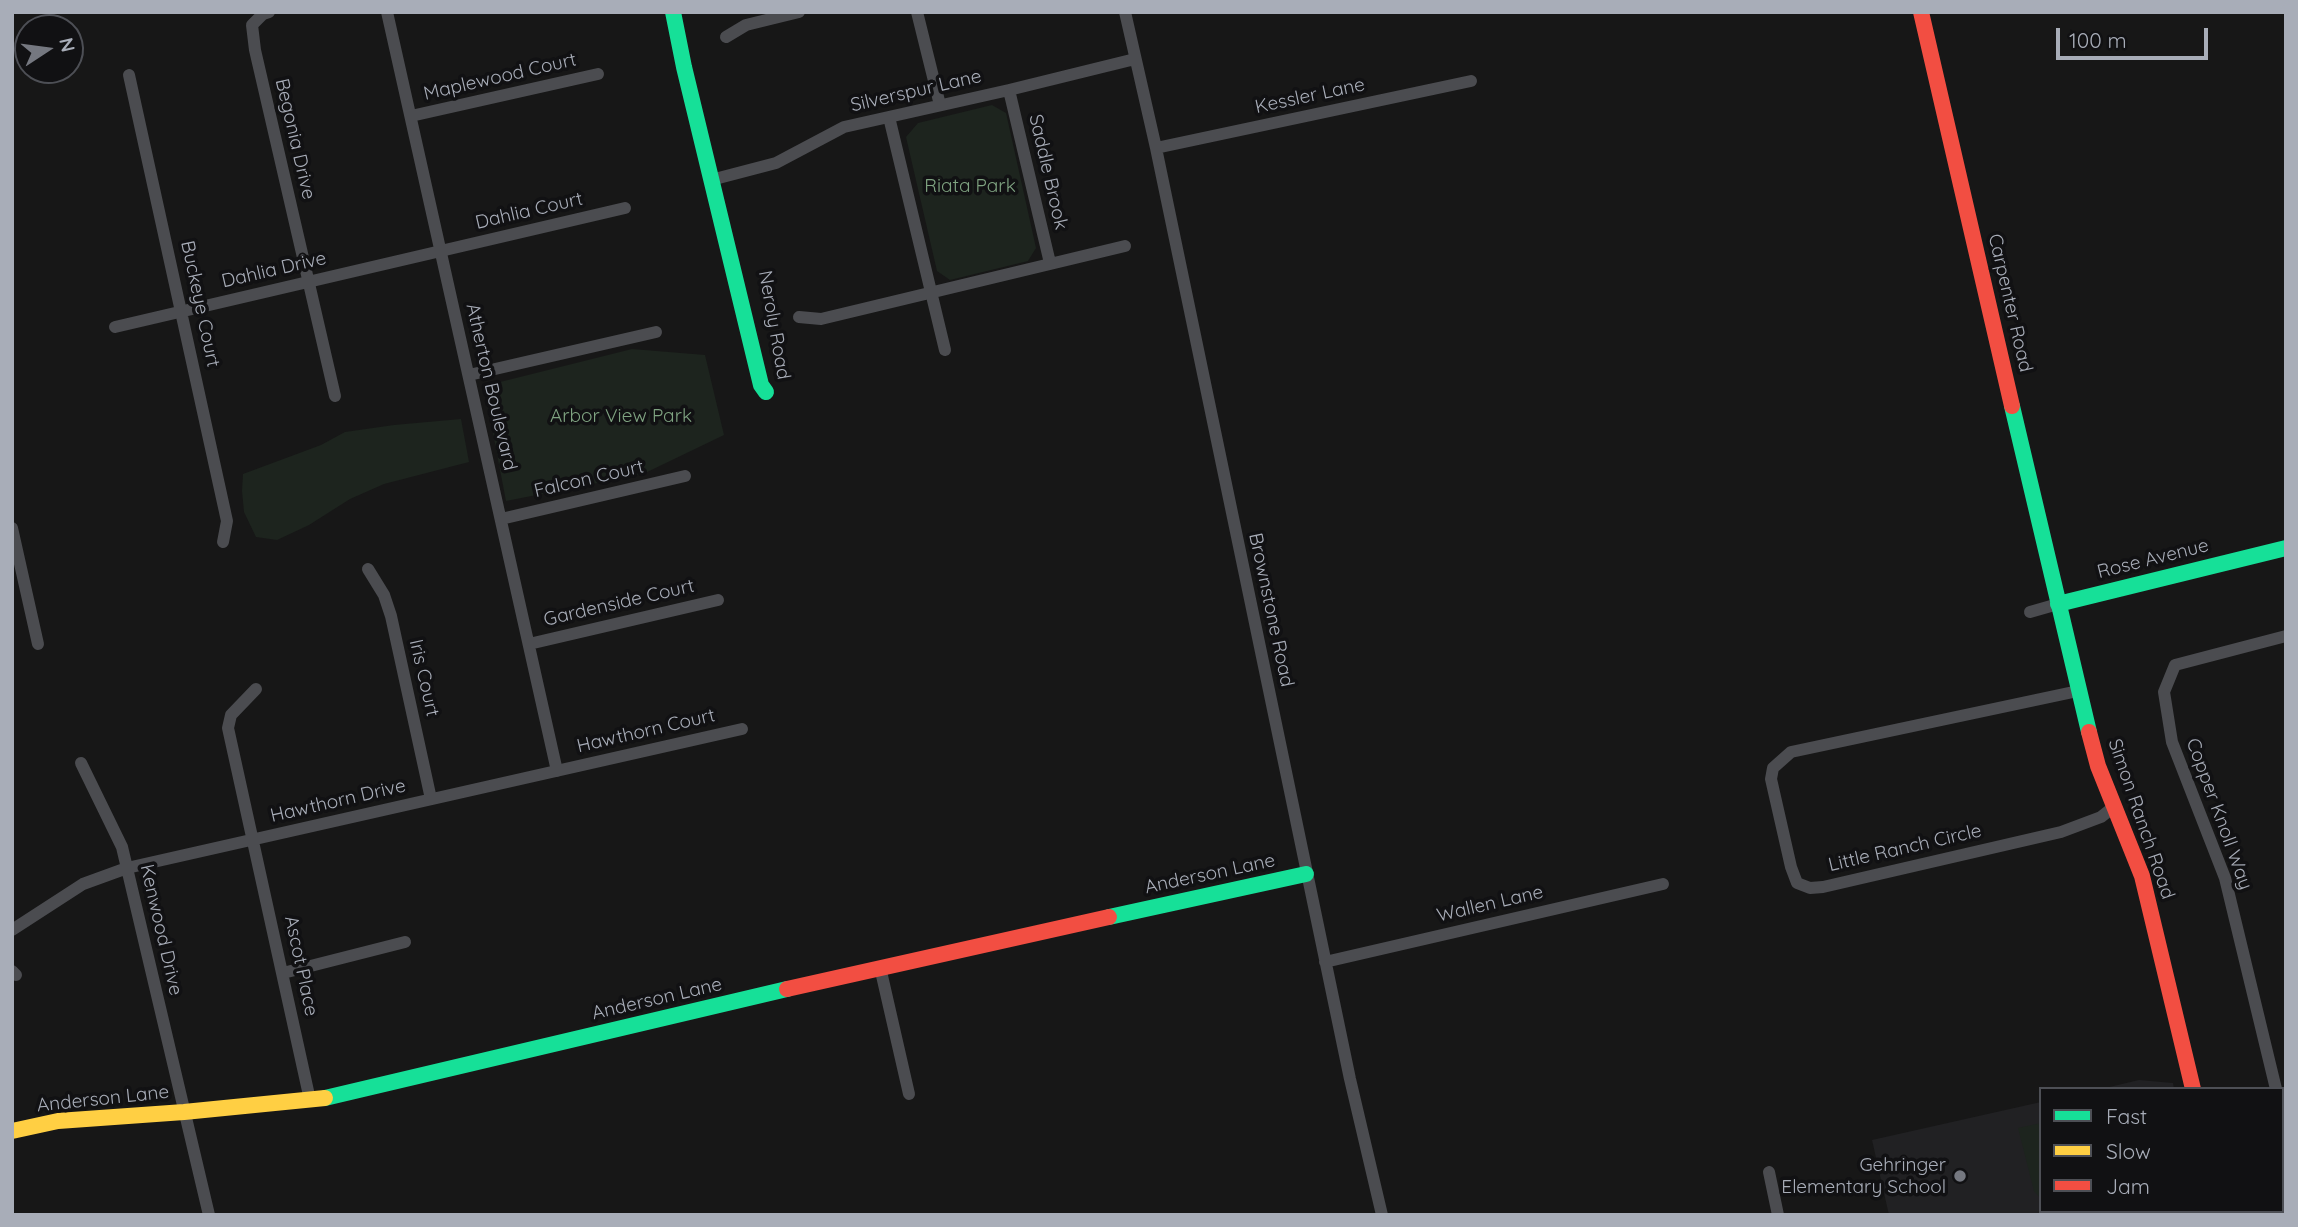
<!DOCTYPE html>
<style>
body{margin:0}
#map{position:relative;width:2298px;height:1227px;overflow:hidden;background:#171717;font-family:Quicksand,sans-serif}
canvas{display:block}
.frame{position:absolute;inset:0;border:14px solid #a8adb8;pointer-events:none}
.legend{position:absolute;left:2039px;top:1087px;width:245px;height:126px;box-sizing:border-box;background:#111113;border:2px solid #4d4f55;margin:0;padding:9px 12px;list-style:none;font-size:21px;color:#a8adb8}
.legend li{display:flex;align-items:center;gap:14px;height:35px}
.legend b{width:35px;border:2px solid #4d4f55}
.north{position:absolute;left:14px;top:14px;width:70px;height:70px;box-sizing:border-box;background:#111113;border:2px solid #4d4f55;border-radius:50%;rotate:77deg;font-size:19px;font-weight:700;line-height:28px;text-align:center;color:#a8adb8}
.north::after{content:'';display:block;margin:auto;width:24px;height:32px;background:#757880;clip-path:polygon(50% 0,100% 100%,50% 72%,0 100%)}
.scale{position:absolute;left:2056px;top:28px;width:152px;height:32px;box-sizing:border-box;border:4px solid #a8adb8;border-top:0;padding-left:9px;font-size:21px;line-height:24px;white-space:nowrap;color:#a8adb8;-webkit-text-stroke:5px #111113;paint-order:stroke}
</style>
<div id="map">
<canvas width="2298" height="1227"></canvas>
<div class="frame"></div>
<ul class="legend">
<li><b style="height:9px;background:#16e098"></b>Fast</li>
<li><b style="height:9px;background:#ffcf43"></b>Slow</li>
<li><b style="height:9px;background:#f24e42"></b>Jam</li>
</ul>
<div class="north">N</div>
<div class="scale">100 m</div>
</div>
<script>
const ctx = document.querySelector('canvas').getContext('2d');
ctx.lineJoin = 'round';
function fill(path, color) {
  ctx.fillStyle = color;
  ctx.fill(path, 'evenodd');
}
function toPath(rows) {
  const path = new Path2D();
  for (const r of rows) {
    path.moveTo(r[0], r[1]);
    for (let i = 2; i < r.length; i += 2) path.lineTo(r[i], r[i + 1]);
  }
  return path;
}
function stroke(path, color, width, dash) {
  ctx.strokeStyle = color;
  ctx.lineWidth = width;
  ctx.lineCap = dash ? 'butt' : 'round';
  ctx.setLineDash(dash || []);
  ctx.stroke(path);
}
function drawText(font, color, halo, rows, align = 'center') {
  ctx.font = font + ' Quicksand,sans-serif';
  ctx.lineWidth = 7;
  ctx.setLineDash([]);
  ctx.textBaseline = 'middle';
  ctx.strokeStyle = halo;
  ctx.fillStyle = color;
  for (const [text, x, y, turn = 0] of rows) {
    ctx.save();
    ctx.translate(x, y);
    ctx.rotate((+turn || 0) * Math.PI / 180);
    ctx.textAlign = isNaN(turn) ? turn : align;
    if (halo) ctx.strokeText(text, 0, 0);
    ctx.fillText(text, 0, 0);
    ctx.restore();
  }
}
fill(toPath([
 [2139,1080,2173,1083,2174,1089,2101,1089],
 [2041,1102,2041,1211,2203,1211,2204,1215,1889,1215,1872,1140]
]), '#212123');
fill(toPath([
 [992,105,1006,113,1036,248,1028,261,950,280,937,271,906,137,918,123],
 [632,349,705,355,724,435,643,474,506,501,484,386],
 [461,419,469,462,384,484,350,499,309,525,277,540,256,537,244,512,242,491,243,474,321,445,345,432,394,425],
 [2041,1123,2041,1199,2034,1191,2018,1128],
 [2053,1211,2179,1211,2180,1215,2056,1215]
]), '#1d241e');
stroke(toPath([
 [269,12,263,14,252,25,255,50,335,396],
 [387,12,557,771],
 [917,12,940,105],
 [1125,12,1156,148,1350,1079,1382,1215],
 [726,37,746,25,799,12],
 [129,75,227,521,223,542],
 [1009,90,1050,263],
 [411,116,598,74],
 [889,117,945,350],
 [1156,148,1471,81],
 [711,180,776,163,844,127,1009,90,1135,59],
 [799,317,821,319,1125,246],
 [115,327,625,208],
 [469,375,656,332],
 [501,519,685,476],
 [12,528,38,644],
 [368,569,384,595,391,616,431,799],
 [2030,612,2058,604],
 [529,644,718,600],
 [256,689,231,715,228,728,310,1100],
 [2078,691,1791,752,1773,768,1771,779,1791,867,1797,883,1810,888,1823,887,2061,832,2101,817,2115,806],
 [81,763,122,847,209,1215],
 [12,930,83,884,127,868,742,729],
 [1325,962,1663,884],
 [880,967,909,1094],
 [12,971,16,975],
 [283,973,405,942],
 [2276,1089,2225,878,2172,742,2164,692,2175,665,2286,636],
 [2282,1117,2286,1131],
 [1769,1172,1778,1215]
]), '#4b4c50', 12);
stroke(toPath([
 [673,12,684,67,761,385,766,392],
 [2012,406,2089,732],
 [2058,604,2286,548],
 [1109,917,1306,874],
 [325,1098,787,989],
 [2222,1211,2223,1215]
]), '#16e098', 16);
stroke(toPath([
 [12,1131,58,1121,184,1112,325,1098]
]), '#ffcf43', 16);
stroke(toPath([
 [1921,12,2012,406],
 [2089,732,2098,766,2142,876,2193,1089],
 [787,989,1109,917]
]), '#f24e42', 16);
for (const [x, y, r, color] of [
 [1960,1176,7,"#757880"]
]) {
  const dot = new Path2D();
  dot.arc(x, y, r, 0, 2 * Math.PI);
  ctx.fillStyle = color;
  ctx.fill(dot);
  stroke(dot, '#111113', 2.5);
}
drawText('19px', '#a8adb8', '#111113', [
 ["Maplewood Court",500,77,-13],
 ["Silverspur Lane",916,91,-13],
 ["Kessler Lane",1310,96,-12],
 ["Begonia Drive",295,139,77],
 ["Saddle Brook",1048,172,77],
 ["Dahlia Court",529,211,-13],
 ["Dahlia Drive",274,270,-13],
 ["Carpenter Road",2010,303,77],
 ["Buckeye Court",200,304,78],
 ["Neroly Road",774,325,80],
 ["Atherton Boulevard",491,387,77],
 ["Falcon Court",589,479,-13],
 ["Rose Avenue",2153,559,-14],
 ["Gardenside Court",619,603,-13],
 ["Brownstone Road",1271,610,78],
 ["Iris Court",424,678,77],
 ["Hawthorn Court",646,731,-13],
 ["Hawthorn Drive",338,801,-13],
 ["Copper Knoll Way",2219,814,70],
 ["Simon Ranch Road",2141,819,71],
 ["Little Ranch Circle",1905,848,-13],
 ["Anderson Lane",1210,874,-12],
 ["Wallen Lane",1490,904,-13],
 ["Kenwood Drive",161,930,77],
 ["Ascot Place",301,966,78],
 ["Anderson Lane",657,999,-13],
 ["Anderson Lane",103,1099,-6]
]);
drawText('19px', '#7fa381', '#111113', [
 ["Riata Park",970,186],
 ["Arbor View Park",621,416]
]);
drawText('19px', '#a8adb8', '#111113', [
 ["Gehringer",1946,1165],
 ["Elementary School",1946,1187]
], 'right');
</script>
